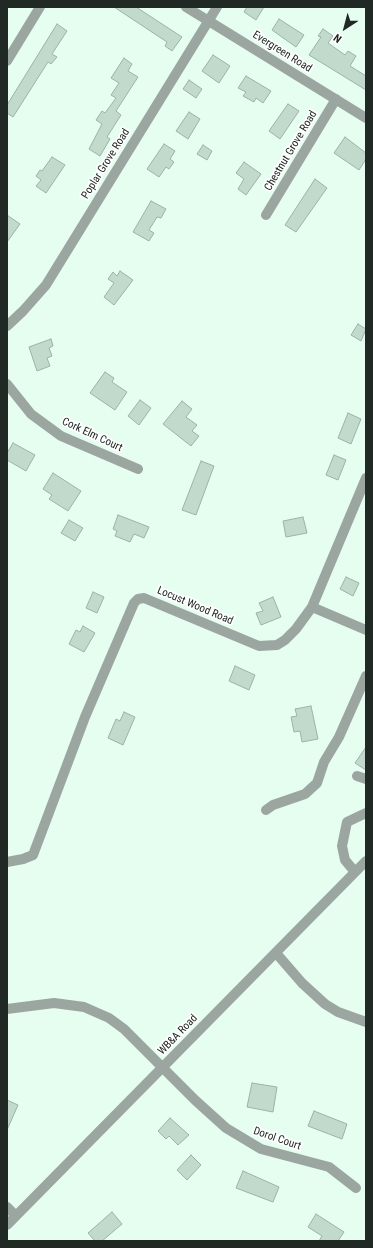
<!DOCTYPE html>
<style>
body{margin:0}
#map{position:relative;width:373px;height:1248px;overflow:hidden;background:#e5fef0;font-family:"Roboto Condensed",sans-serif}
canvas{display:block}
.frame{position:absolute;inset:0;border:8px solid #202924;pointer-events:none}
.north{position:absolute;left:325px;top:8px;width:40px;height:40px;-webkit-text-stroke:3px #fff;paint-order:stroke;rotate:216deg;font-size:11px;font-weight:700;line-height:16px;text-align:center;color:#202924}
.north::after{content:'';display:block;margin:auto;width:14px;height:18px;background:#202924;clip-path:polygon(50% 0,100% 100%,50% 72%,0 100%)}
</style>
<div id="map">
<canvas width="373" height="1248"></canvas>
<div class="frame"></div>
<div class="north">N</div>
</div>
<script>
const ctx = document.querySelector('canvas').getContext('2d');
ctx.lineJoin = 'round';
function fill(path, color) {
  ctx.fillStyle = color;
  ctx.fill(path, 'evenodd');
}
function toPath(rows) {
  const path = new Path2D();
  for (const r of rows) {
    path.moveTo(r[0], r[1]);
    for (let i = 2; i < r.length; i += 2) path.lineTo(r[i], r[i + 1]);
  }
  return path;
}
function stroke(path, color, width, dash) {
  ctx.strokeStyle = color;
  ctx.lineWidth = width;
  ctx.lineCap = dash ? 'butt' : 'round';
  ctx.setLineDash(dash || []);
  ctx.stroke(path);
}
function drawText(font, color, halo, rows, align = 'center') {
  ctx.font = font + ' "Roboto Condensed",sans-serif';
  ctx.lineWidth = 3.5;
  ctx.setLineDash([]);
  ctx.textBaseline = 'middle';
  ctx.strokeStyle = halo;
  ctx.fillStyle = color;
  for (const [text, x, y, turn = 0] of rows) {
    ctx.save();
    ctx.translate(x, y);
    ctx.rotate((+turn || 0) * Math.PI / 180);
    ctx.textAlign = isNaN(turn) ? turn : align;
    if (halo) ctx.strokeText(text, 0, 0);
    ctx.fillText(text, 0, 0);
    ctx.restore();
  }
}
const building = toPath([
 [114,7,136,7,182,37,172,51,165,46,167,42,114,7],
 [247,7,264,7,256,20,244,12,247,7],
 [279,19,304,35,296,47,272,30,279,19],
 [57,24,67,31,52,54,57,57,51,64,48,62,13,117,7,113,7,105,57,24],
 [323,29,333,36,328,43,345,55,348,51,356,56,350,66,366,76,366,90,309,55,321,37,318,36,323,29],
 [213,55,230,66,219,83,202,71,213,55],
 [124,58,132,64,128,71,138,77,116,111,121,115,107,137,110,139,100,156,89,149,102,124,96,120,102,111,105,113,116,98,111,95,119,83,111,78,124,58],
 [246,76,271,91,263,103,256,98,254,102,243,96,246,92,238,88,246,76],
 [189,80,202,89,196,98,183,89,189,80],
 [288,104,299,111,280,139,269,131,288,104],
 [189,112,200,119,188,139,176,131,189,112],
 [345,137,366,153,366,159,359,170,334,153,345,137],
 [164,144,175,151,170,159,174,162,169,169,166,167,159,177,147,169,164,144],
 [203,145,212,151,207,160,197,154,203,145],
 [52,157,65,165,46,193,36,186,41,180,36,176,40,170,42,171,52,157],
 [244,162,261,174,246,195,238,189,244,179,236,173,244,162],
 [315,179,327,188,296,232,285,225,315,179],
 [151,201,166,209,161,218,157,217,149,230,154,233,149,241,133,232,151,201],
 [7,215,20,224,7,242,7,215],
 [120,271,133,280,114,305,104,297,114,283,108,279,113,272,117,276,120,271],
 [358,324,366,329,361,341,351,335,358,324],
 [51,339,53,346,49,348,52,356,47,358,50,366,37,371,29,347,51,339],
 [105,372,114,378,112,382,127,392,115,410,90,393,105,372],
 [140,400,151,408,139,425,128,416,140,400],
 [182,401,192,409,186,417,197,425,192,431,199,436,191,446,163,424,182,401],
 [348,413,361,419,351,444,338,438,348,413],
 [13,443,35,455,26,471,7,460,7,453,13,443],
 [334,455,346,460,338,480,326,475,334,455],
 [201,461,214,466,196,515,182,510,201,461],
 [53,473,81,491,68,511,49,499,52,495,43,489,53,473],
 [118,515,149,527,144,538,134,534,130,542,115,536,117,531,113,529,118,515],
 [303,517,307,533,286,537,283,521,303,517],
 [69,520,83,528,75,541,61,533,69,520],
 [346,577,359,583,353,596,340,589,346,577],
 [93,592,104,597,97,613,86,608,93,592],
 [273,597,281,617,261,625,256,613,263,611,259,603,273,597],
 [83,626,95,633,84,652,69,644,76,630,80,632,83,626],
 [235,666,255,675,249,690,229,681,235,666],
 [311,706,318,739,302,742,300,731,294,732,291,717,297,716,295,709,311,706],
 [124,712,135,717,123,745,108,738,116,719,120,721,124,712],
 [366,747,366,770,355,763,366,747],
 [252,1083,277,1087,273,1112,247,1107,252,1083],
 [7,1100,18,1105,7,1130,7,1100],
 [314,1111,347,1124,342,1139,308,1126,314,1111],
 [170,1118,189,1135,178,1145,169,1136,166,1139,158,1131,170,1118],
 [191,1155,201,1165,187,1180,177,1170,191,1155],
 [243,1171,279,1187,273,1202,236,1188,243,1171],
 [112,1212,122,1224,102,1241,95,1241,88,1233,112,1212],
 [316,1214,344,1232,338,1241,319,1241,322,1236,308,1227,316,1214]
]);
fill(building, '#c1dacc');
stroke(building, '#9bb3a6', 1);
stroke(toPath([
 [186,7,366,118],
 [7,61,40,7],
 [266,215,336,99],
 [7,326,23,311,46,285,217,7],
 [7,384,31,414,61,436,138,469],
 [312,607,366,630],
 [357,776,366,779],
 [266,810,273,805,305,794,317,783,324,762,339,737,366,676],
 [7,862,23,859,33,855,85,717,134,603,138,599,144,598,259,646,277,645,285,640,296,629,312,607,366,478],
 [355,872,345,860,342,846,347,822,366,813],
 [276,953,302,983,325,1004,338,1012,366,1022],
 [7,1009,54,1003,84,1007,109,1018,124,1029,195,1100,226,1128,261,1149,329,1167,356,1188],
 [7,1207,16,1216],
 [7,1225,366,861]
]), '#9ba6a0', 10);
drawText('11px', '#202924', '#fff', [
 ["Evergreen Road",282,52,32],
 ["Chestnut Grove Road",291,151,-59],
 ["Poplar Grove Road",106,164,-58],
 ["Cork Elm Court",92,435,25],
 ["Locust Wood Road",195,606,23],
 ["WB&A Road",178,1035,-46],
 ["Dorol Court",277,1139,19]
]);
</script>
